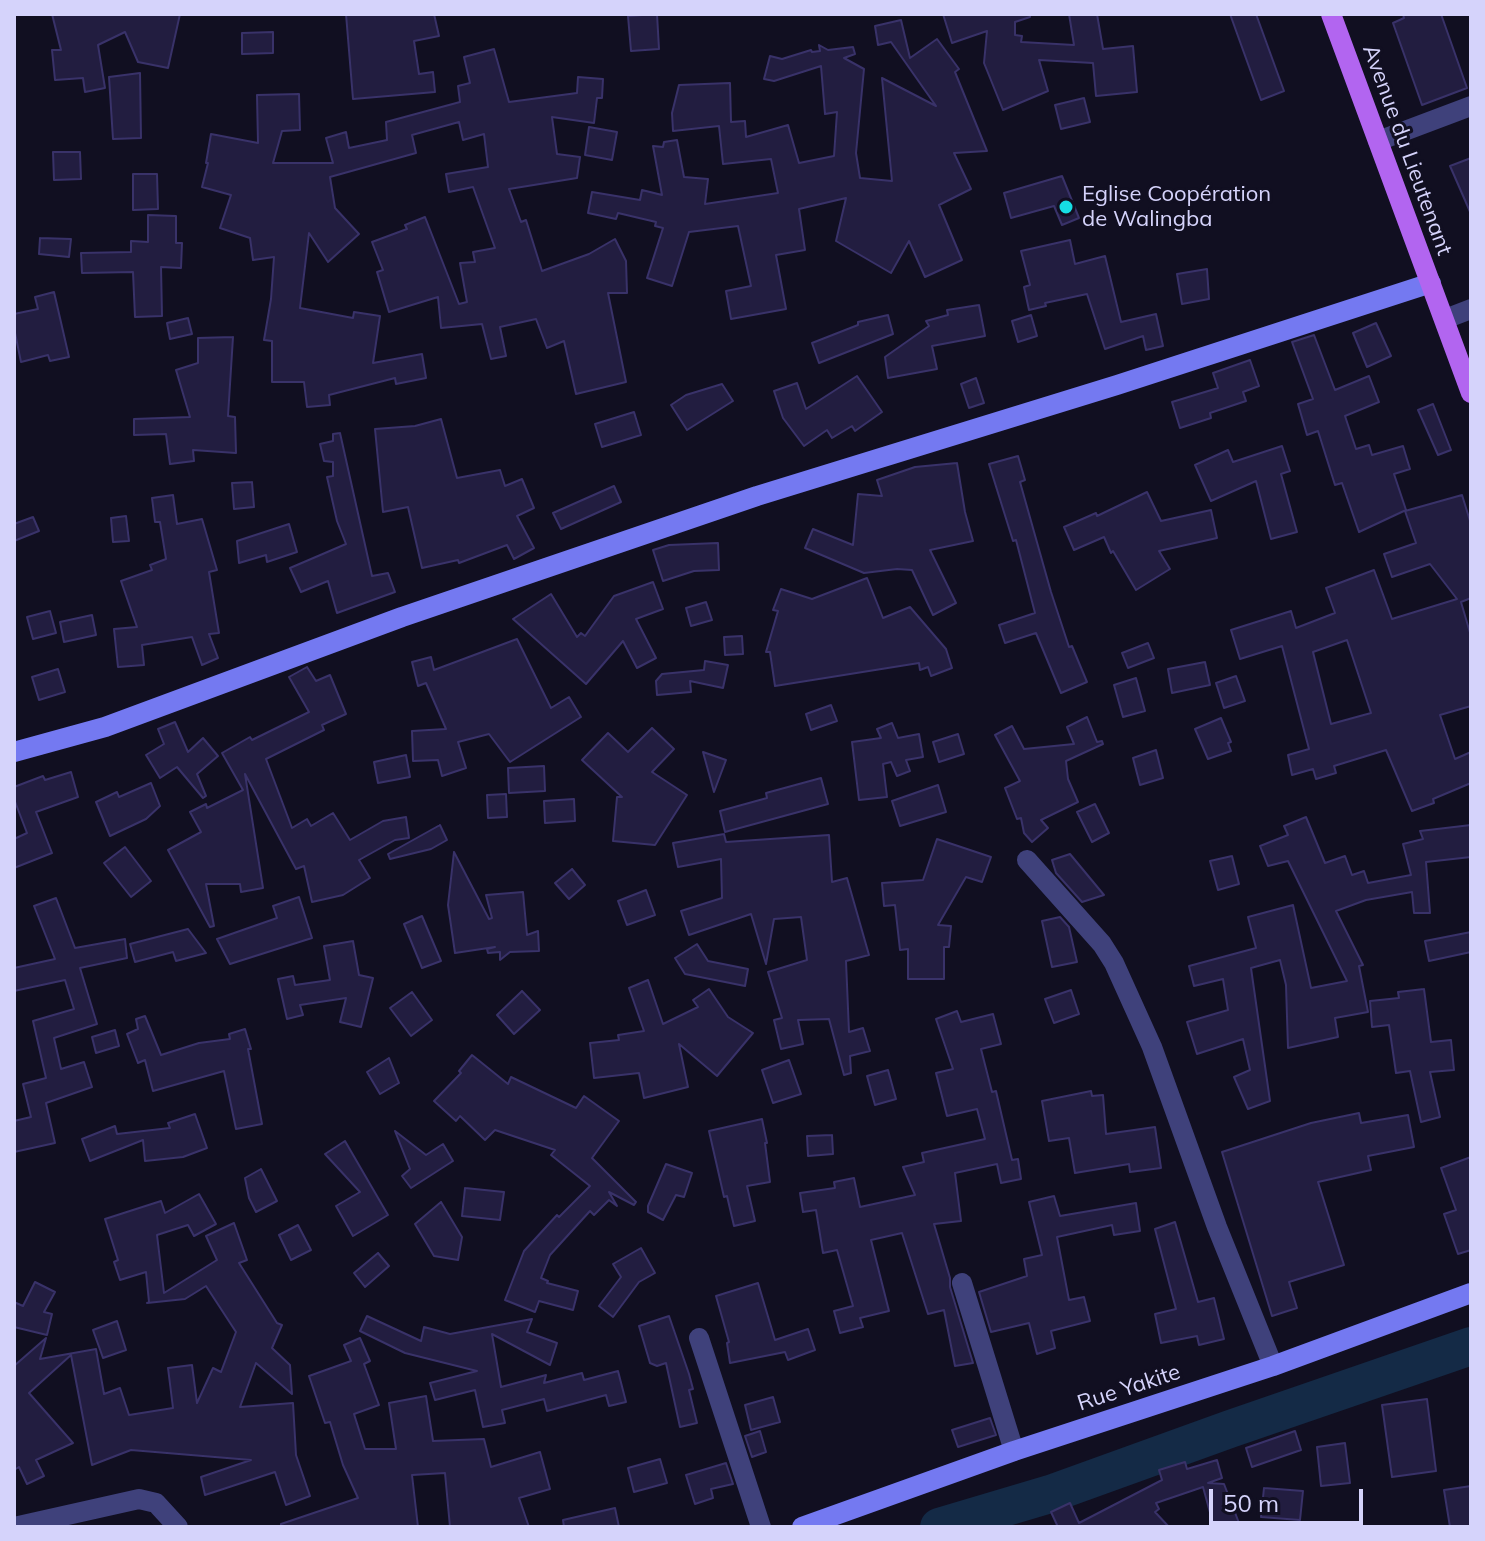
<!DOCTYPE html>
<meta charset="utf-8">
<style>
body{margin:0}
#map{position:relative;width:1485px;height:1541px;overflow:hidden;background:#110f21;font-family:Mulish,sans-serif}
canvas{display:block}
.frame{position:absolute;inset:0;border:16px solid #d5d3fb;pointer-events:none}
.scale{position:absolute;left:1209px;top:1489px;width:154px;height:36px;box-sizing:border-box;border:4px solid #d5d3fb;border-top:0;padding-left:10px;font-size:24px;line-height:28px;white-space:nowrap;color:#d5d3fb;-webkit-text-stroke:6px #110f21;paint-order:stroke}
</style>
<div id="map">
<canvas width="1485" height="1541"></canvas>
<div class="frame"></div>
<div class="scale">50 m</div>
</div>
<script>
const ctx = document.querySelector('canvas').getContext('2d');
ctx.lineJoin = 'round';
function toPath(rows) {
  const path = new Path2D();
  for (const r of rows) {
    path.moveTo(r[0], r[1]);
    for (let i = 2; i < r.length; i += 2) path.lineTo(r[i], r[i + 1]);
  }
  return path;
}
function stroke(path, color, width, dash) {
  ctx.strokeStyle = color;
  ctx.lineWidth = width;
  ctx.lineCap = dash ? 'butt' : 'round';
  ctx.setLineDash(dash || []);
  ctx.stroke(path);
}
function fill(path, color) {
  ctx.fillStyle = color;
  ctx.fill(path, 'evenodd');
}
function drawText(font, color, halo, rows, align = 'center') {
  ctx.font = font + ' Mulish,sans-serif';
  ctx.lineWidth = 6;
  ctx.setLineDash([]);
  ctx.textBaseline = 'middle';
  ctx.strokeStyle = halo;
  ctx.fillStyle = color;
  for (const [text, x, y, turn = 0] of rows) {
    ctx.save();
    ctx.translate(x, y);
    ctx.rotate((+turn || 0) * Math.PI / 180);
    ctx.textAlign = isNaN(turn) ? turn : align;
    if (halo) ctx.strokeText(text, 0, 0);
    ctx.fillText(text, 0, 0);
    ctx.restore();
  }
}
stroke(toPath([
 [939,1527,1050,1494,1230,1429,1471,1346]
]), '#142a46', 38);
const building = toPath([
 [52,14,180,14,168,68,138,62,125,32,98,45,105,88,85,92,83,78,55,80,52,50,61,50,52,14],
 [346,14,434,14,439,36,414,41,419,74,433,72,435,92,353,99,346,14],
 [657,14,659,49,631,51,628,16,657,14],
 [943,14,1030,14,1030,17,1015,22,1015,35,1022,36,1021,42,1074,45,1069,14,1097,14,1103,49,1133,46,1137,92,1096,96,1093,63,1039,60,1048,91,1003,110,984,63,987,31,952,43,943,14],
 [1230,14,1256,14,1284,91,1261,100,1230,14],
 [1403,14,1441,14,1467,88,1422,105,1393,23,1404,18,1403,14],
 [901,20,910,58,937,39,959,69,955,72,987,151,954,153,971,189,939,205,962,260,925,277,909,241,891,273,836,241,846,198,799,209,805,250,776,255,786,309,731,319,726,291,751,286,738,226,689,232,672,286,647,278,663,228,655,226,656,222,618,213,616,219,588,213,592,192,640,200,642,190,662,195,653,146,663,147,664,142,677,140,684,177,708,179,705,204,778,193,771,159,723,164,719,126,673,131,672,113,679,85,730,83,731,122,745,121,746,137,788,125,799,163,834,156,837,112,825,114,821,66,774,81,764,79,770,56,782,59,811,50,812,52,820,51,819,45,828,50,853,47,855,54,844,58,864,69,856,153,860,178,892,181,882,78,936,106,891,42,878,45,875,26,901,20],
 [273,32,273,53,242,54,242,33,273,32],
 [494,49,509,102,577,93,578,77,603,79,602,98,597,98,594,123,552,117,557,154,580,157,577,178,509,189,521,222,526,220,542,271,589,254,615,239,626,261,627,293,608,293,626,382,576,394,564,341,547,348,536,319,500,327,506,356,491,359,482,324,441,328,438,297,389,312,377,272,383,270,372,242,407,229,405,225,425,217,459,304,467,302,460,263,475,262,473,252,495,248,473,187,449,192,446,174,488,167,484,134,463,140,459,122,412,135,416,153,330,177,335,208,359,234,328,262,309,233,300,308,353,318,354,312,380,316,373,363,422,354,426,378,396,384,395,378,329,395,330,405,307,407,304,382,272,382,272,341,264,340,271,299,274,257,253,260,250,238,220,228,231,195,202,187,208,163,206,163,211,134,258,143,257,95,299,94,300,130,282,131,273,163,333,163,326,138,346,132,349,148,387,140,386,122,460,102,458,86,470,83,464,57,494,49],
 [140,73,141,138,113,139,109,77,140,73],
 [1084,98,1090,122,1061,129,1055,105,1084,98],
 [589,127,617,132,612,160,585,155,589,127],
 [53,152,80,152,81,179,54,180,53,152],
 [1471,158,1471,214,1450,166,1471,158],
 [133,174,157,174,158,209,133,210,133,174],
 [1062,176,1079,218,1062,225,1054,206,1011,218,1004,193,1062,176],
 [148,215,176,216,176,243,182,243,181,268,161,267,162,316,135,317,133,272,82,273,81,253,131,252,131,241,148,242,148,215],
 [40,238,71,239,69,257,39,254,40,238],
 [1070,240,1075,264,1105,256,1121,322,1156,314,1163,346,1146,350,1143,336,1105,349,1087,294,1045,303,1046,306,1029,310,1024,287,1030,285,1021,251,1070,240],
 [1207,269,1209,299,1182,304,1177,274,1207,269],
 [54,292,69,357,50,361,48,355,21,362,14,328,14,314,38,309,35,297,54,292],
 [979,305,985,336,932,346,937,369,888,378,885,357,929,326,926,321,948,315,947,310,979,305],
 [888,315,893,334,819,363,812,343,858,325,858,322,888,315],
 [1031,315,1037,336,1018,342,1012,321,1031,315],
 [188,318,192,334,170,339,167,323,188,318],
 [1376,323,1391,356,1367,367,1353,333,1376,323],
 [1314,335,1335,390,1369,376,1379,402,1345,416,1356,449,1369,445,1372,455,1403,446,1410,469,1394,474,1406,510,1359,532,1342,483,1335,485,1318,431,1307,435,1298,404,1313,399,1292,342,1314,335],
 [233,337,228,416,235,417,236,453,193,450,194,461,170,464,166,434,134,435,134,419,190,417,176,370,198,363,198,338,233,337],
 [1250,360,1259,386,1243,392,1246,401,1210,413,1211,418,1180,428,1172,402,1218,388,1213,373,1250,360],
 [857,376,882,412,855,431,852,426,832,438,827,430,804,446,783,418,774,391,797,383,806,409,857,376],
 [976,378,984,403,969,408,961,384,976,378],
 [722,384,733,401,687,430,671,405,686,395,722,384],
 [1433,404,1451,450,1438,455,1418,410,1433,404],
 [634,412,641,435,602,447,595,424,634,412],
 [441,419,457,478,500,470,505,486,522,479,534,508,517,516,534,548,514,559,507,545,459,563,458,560,422,568,408,507,383,512,375,429,415,426,441,419],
 [340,433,372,576,388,573,395,592,337,613,328,581,301,592,290,568,346,544,337,521,327,477,333,476,333,462,324,461,320,444,333,441,333,434,340,433],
 [1282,446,1290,471,1281,474,1297,532,1271,539,1256,481,1211,501,1195,465,1228,450,1233,462,1282,446],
 [1018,456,1025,480,1020,482,1051,592,1069,647,1072,646,1087,682,1061,693,1036,633,1005,643,999,625,1035,613,1016,540,1013,541,989,464,1018,456],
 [957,463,965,512,973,541,930,550,956,603,933,615,912,570,897,569,864,573,805,548,813,529,853,545,858,494,882,496,877,480,915,467,957,463],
 [252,482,254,507,234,509,232,483,252,482],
 [614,486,621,502,561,529,553,513,614,486],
 [1147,492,1161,521,1211,510,1217,538,1159,551,1170,569,1136,590,1113,551,1111,553,1104,537,1074,550,1064,527,1096,513,1097,516,1147,492],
 [173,495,177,524,202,519,217,570,209,572,219,633,209,634,218,658,202,665,192,637,142,645,144,665,118,667,114,629,137,627,121,581,152,570,150,565,166,559,160,522,155,522,152,498,173,495],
 [1462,495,1471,524,1471,598,1461,602,1471,636,1471,706,1440,715,1455,759,1471,752,1471,783,1433,799,1434,803,1412,811,1386,750,1334,766,1336,773,1316,779,1313,769,1292,775,1288,755,1309,749,1282,646,1240,659,1231,630,1291,611,1296,628,1335,613,1326,588,1374,570,1392,619,1457,599,1430,564,1392,577,1384,554,1416,543,1405,511,1462,495],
 [1347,640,1371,713,1331,724,1313,652,1347,640],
 [126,516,129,541,113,542,111,518,126,516],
 [33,517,39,531,14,541,14,524,33,517],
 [289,524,297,552,267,562,266,555,239,563,237,541,289,524],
 [718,543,719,570,694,571,663,581,653,550,669,545,718,543],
 [867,578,883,618,910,607,946,649,952,668,931,676,928,667,920,670,919,663,775,686,770,652,766,652,778,611,773,610,781,589,812,599,867,578],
 [653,582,663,609,636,619,656,658,637,668,623,641,586,684,513,619,551,594,577,637,581,633,585,636,614,596,653,582],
 [706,602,712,620,691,626,686,608,706,602],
 [50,611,56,633,33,639,27,617,50,611],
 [92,615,96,635,64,642,60,622,92,615],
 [742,636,743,654,725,655,724,637,742,636],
 [517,639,551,708,569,697,581,717,510,762,489,734,458,742,466,768,442,776,438,760,413,761,412,731,446,729,426,683,418,686,412,662,431,657,434,670,517,639],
 [1148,643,1154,658,1128,668,1122,653,1148,643],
 [705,661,728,665,723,688,690,681,691,692,657,695,656,681,662,674,704,670,705,661],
 [1205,662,1210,685,1172,693,1168,669,1205,662],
 [307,667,316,681,330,675,346,714,322,725,324,730,266,759,292,828,307,819,311,826,333,813,350,840,383,821,406,817,409,838,395,840,359,860,370,878,343,895,312,902,304,866,296,869,245,774,263,888,241,892,240,884,206,884,214,926,210,927,168,850,201,832,190,812,206,804,207,808,243,790,222,753,250,737,252,740,309,712,289,677,307,667],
 [58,669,65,692,39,700,32,677,58,669],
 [1236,676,1245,701,1224,708,1216,683,1236,676],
 [1136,678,1145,711,1123,717,1114,685,1136,678],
 [831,705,837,721,811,730,806,714,831,705],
 [1087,717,1097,742,1102,741,1103,744,1066,761,1068,779,1078,802,1041,820,1048,828,1032,842,1024,833,1021,818,1017,819,1005,788,1020,781,995,735,1012,726,1024,749,1074,744,1067,727,1087,717],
 [1221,718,1231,742,1228,743,1231,751,1208,759,1195,729,1221,718],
 [175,722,188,752,203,738,218,756,197,774,206,796,203,798,177,767,160,778,146,755,164,744,158,729,175,722],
 [892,723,898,738,919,734,923,757,906,760,910,771,897,776,891,762,883,764,887,797,859,800,852,742,881,738,877,729,892,723],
 [652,728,674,749,652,772,687,795,655,845,613,841,617,797,622,797,582,760,608,733,628,752,652,728],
 [958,734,964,754,939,762,933,742,958,734],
 [1156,750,1163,778,1140,785,1133,758,1156,750],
 [703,752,726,760,714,792,703,752],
 [406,755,410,777,378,783,374,762,406,755],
 [544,766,545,791,509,793,508,768,544,766],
 [71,772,78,797,36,812,52,853,14,868,14,839,27,833,14,799,14,787,43,776,45,780,71,772],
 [821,778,828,804,725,832,720,811,767,798,766,793,821,778],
 [151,783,160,806,146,819,110,836,96,802,117,792,119,797,151,783],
 [938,785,946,812,900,826,892,801,938,785],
 [506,794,507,817,488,818,487,795,506,794],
 [574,799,575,821,545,823,544,801,574,799],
 [1095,804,1109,833,1092,842,1077,812,1095,804],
 [1306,817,1325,863,1345,856,1352,875,1364,871,1368,883,1411,875,1403,844,1423,839,1420,831,1471,825,1471,857,1426,862,1430,913,1414,913,1412,892,1366,900,1336,911,1363,965,1359,966,1368,1012,1335,1018,1338,1037,1288,1048,1286,985,1280,960,1251,968,1270,1101,1248,1109,1234,1077,1250,1070,1243,1039,1197,1054,1187,1022,1228,1010,1223,979,1194,986,1189,966,1256,948,1248,917,1293,905,1311,988,1347,981,1288,861,1268,866,1260,846,1288,835,1284,826,1306,817],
 [440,825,447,840,431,849,390,859,388,854,440,825],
 [724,834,726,842,829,835,832,882,847,878,869,955,846,961,849,1032,863,1028,870,1051,850,1056,851,1073,844,1075,829,1019,798,1020,803,1044,781,1049,774,1020,782,1018,768,972,807,960,801,917,774,919,766,964,751,914,689,935,681,911,722,898,721,859,678,867,673,843,724,834],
 [937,839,991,857,982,882,966,877,938,925,951,926,949,947,944,947,944,979,908,979,908,949,900,950,895,905,884,906,882,883,923,880,937,839],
 [125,847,151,881,131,897,104,863,125,847],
 [454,852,489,919,492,918,486,895,523,892,527,935,538,931,539,951,510,952,500,960,500,952,488,953,487,949,495,947,455,953,448,905,454,852],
 [1070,854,1104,895,1082,902,1056,873,1052,860,1070,854],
 [1232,856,1239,884,1218,890,1210,861,1232,856],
 [572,869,585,885,569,899,555,883,572,869],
 [646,890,655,915,627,925,618,901,646,890],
 [299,897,312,938,230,964,217,939,277,918,273,906,299,897],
 [56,898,75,948,125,939,127,958,80,968,97,1024,54,1038,61,1069,84,1062,92,1087,46,1103,55,1143,14,1152,14,1121,31,1117,23,1084,46,1078,33,1021,74,1009,65,980,14,991,14,968,55,959,34,906,56,898],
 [422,916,441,961,422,968,404,924,422,916],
 [1060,917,1069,927,1077,962,1052,967,1042,921,1060,917],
 [188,929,206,953,176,961,173,952,135,962,130,944,188,929],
 [1471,932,1471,952,1429,961,1425,941,1471,932],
 [353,941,359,975,373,978,361,1027,340,1022,346,998,300,1005,303,1015,287,1019,278,979,293,976,295,985,330,980,324,946,353,941],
 [697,944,708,961,748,969,745,986,685,974,675,958,697,944],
 [648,980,663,1024,698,1007,693,1000,709,989,728,1017,753,1033,717,1076,679,1044,688,1087,644,1098,639,1073,594,1078,590,1043,619,1040,618,1035,644,1031,629,988,648,980],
 [1424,989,1431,1042,1451,1040,1454,1070,1430,1072,1440,1117,1421,1122,1410,1071,1396,1073,1389,1025,1372,1027,1370,1001,1399,998,1398,992,1424,989],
 [1071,990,1079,1014,1054,1023,1045,999,1071,990],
 [522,991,540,1010,514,1034,497,1015,522,991],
 [412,992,432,1020,411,1036,390,1008,412,992],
 [957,1011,961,1022,993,1014,1001,1044,981,1049,992,1092,996,1091,1012,1160,1018,1159,1021,1179,1001,1183,997,1164,955,1173,961,1221,934,1224,950,1278,950,1287,973,1363,955,1366,944,1310,928,1314,902,1233,871,1240,889,1311,860,1318,863,1327,840,1333,834,1311,853,1306,837,1250,823,1253,816,1210,803,1212,800,1193,835,1188,834,1182,854,1178,860,1207,915,1195,903,1167,924,1162,922,1153,985,1139,977,1109,947,1116,936,1073,953,1069,936,1019,957,1011],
 [145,1016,161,1055,199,1043,230,1039,229,1034,245,1029,251,1049,248,1049,262,1124,236,1129,224,1071,153,1091,145,1060,138,1063,127,1034,138,1029,136,1019,145,1016],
 [115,1030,119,1046,96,1053,92,1037,115,1030],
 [472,1055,508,1084,511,1077,576,1108,584,1096,619,1121,592,1158,636,1202,634,1205,609,1192,617,1206,609,1200,594,1215,590,1211,550,1255,541,1278,548,1281,547,1283,578,1291,573,1310,539,1301,535,1312,505,1300,524,1251,557,1215,559,1217,590,1186,551,1155,555,1150,495,1130,485,1140,460,1116,456,1121,434,1101,461,1073,459,1071,472,1055],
 [389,1058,399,1083,380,1094,367,1072,389,1058],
 [789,1060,801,1094,773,1103,762,1070,789,1060],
 [888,1070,896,1099,875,1105,867,1076,888,1070],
 [1091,1091,1092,1096,1103,1095,1106,1134,1155,1127,1161,1168,1130,1172,1129,1164,1075,1173,1069,1138,1049,1141,1042,1101,1091,1091],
 [1359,1113,1361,1123,1408,1115,1414,1147,1368,1156,1371,1170,1318,1182,1344,1265,1289,1282,1297,1308,1272,1316,1222,1152,1311,1123,1359,1113],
 [195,1114,207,1148,183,1157,145,1161,143,1140,90,1161,82,1139,115,1126,117,1134,170,1128,168,1123,195,1114],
 [762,1119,767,1143,765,1143,770,1182,747,1186,755,1221,734,1226,727,1196,724,1197,709,1131,762,1119],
 [395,1131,426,1155,443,1144,453,1161,411,1188,402,1176,410,1169,395,1131],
 [832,1135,833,1154,808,1156,807,1136,832,1135],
 [345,1141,388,1215,353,1236,336,1206,360,1192,325,1154,345,1141],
 [1471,1157,1471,1250,1458,1254,1444,1214,1456,1210,1441,1168,1471,1157],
 [666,1164,692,1173,684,1197,676,1195,663,1220,648,1212,648,1206,666,1164],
 [261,1169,277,1201,256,1212,249,1198,245,1178,261,1169],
 [465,1188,504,1192,500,1220,462,1216,465,1188],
 [199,1194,216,1224,194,1236,188,1225,157,1235,164,1293,217,1260,206,1236,234,1223,247,1260,239,1263,277,1323,282,1325,272,1348,290,1365,292,1394,256,1363,240,1407,293,1403,296,1455,310,1496,286,1505,275,1472,205,1495,201,1477,251,1460,131,1450,92,1465,71,1355,29,1393,73,1443,36,1460,44,1476,27,1484,19,1467,14,1470,14,1366,46,1338,40,1359,96,1349,104,1394,120,1388,129,1415,173,1408,168,1368,192,1365,197,1403,213,1368,221,1372,236,1332,206,1286,185,1299,147,1303,149,1302,146,1272,120,1280,114,1262,118,1260,105,1219,161,1201,165,1213,199,1194],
 [1054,1196,1060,1216,1136,1203,1140,1231,1114,1235,1112,1225,1057,1237,1069,1300,1084,1297,1090,1321,1051,1331,1055,1348,1037,1354,1029,1323,991,1332,979,1292,1027,1276,1024,1259,1042,1255,1029,1202,1054,1196],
 [441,1202,462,1237,458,1260,434,1256,415,1224,441,1202],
 [1175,1222,1198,1302,1214,1298,1224,1339,1199,1345,1197,1336,1161,1343,1155,1314,1176,1309,1155,1229,1175,1222],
 [298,1225,311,1250,291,1260,279,1235,298,1225],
 [641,1248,655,1273,639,1282,613,1317,599,1306,621,1277,613,1264,641,1248],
 [378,1253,389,1266,365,1287,354,1273,378,1253],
 [35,1282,55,1292,44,1312,52,1314,47,1335,14,1327,14,1302,23,1306,35,1282],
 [758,1283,775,1340,808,1329,815,1350,788,1360,785,1352,730,1363,727,1343,729,1342,716,1296,758,1283],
 [367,1316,421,1341,424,1327,450,1334,532,1319,527,1332,557,1343,550,1365,492,1334,501,1387,546,1375,544,1383,582,1373,584,1380,618,1371,626,1402,609,1406,606,1395,547,1411,544,1399,502,1410,505,1423,483,1427,475,1390,435,1400,430,1383,477,1371,405,1353,360,1331,367,1316],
 [669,1316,689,1374,693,1389,689,1390,697,1423,680,1427,666,1363,657,1366,650,1363,639,1326,669,1316],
 [117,1321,126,1350,103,1358,93,1330,117,1321],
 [360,1338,370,1361,364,1364,379,1405,354,1414,365,1449,396,1449,389,1403,426,1396,433,1441,484,1439,491,1467,540,1452,550,1489,519,1498,529,1527,450,1527,445,1473,412,1475,418,1527,281,1527,281,1524,358,1498,343,1465,330,1422,325,1423,309,1376,351,1361,344,1345,360,1338],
 [773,1397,780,1422,751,1430,745,1405,773,1397],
 [1427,1399,1436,1471,1392,1477,1382,1405,1427,1399],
 [990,1418,996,1435,958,1447,952,1430,990,1418],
 [760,1431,766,1452,752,1457,745,1436,760,1431],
 [1295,1431,1301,1450,1252,1467,1246,1448,1295,1431],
 [1345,1443,1350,1483,1321,1486,1317,1447,1345,1443],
 [660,1459,667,1483,634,1492,628,1468,660,1459],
 [1217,1460,1222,1478,1208,1483,1224,1484,1239,1523,1214,1527,1203,1487,1156,1503,1159,1509,1155,1512,1169,1527,1058,1527,1051,1512,1070,1503,1079,1523,1162,1480,1159,1470,1185,1462,1187,1469,1217,1460],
 [726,1463,733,1484,711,1489,713,1498,695,1504,686,1475,726,1463],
 [1471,1486,1471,1527,1450,1527,1444,1490,1471,1486],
 [1264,1488,1303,1491,1300,1520,1261,1517,1264,1488],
 [615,1508,619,1527,564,1527,563,1520,615,1508]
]);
fill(building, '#221d40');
stroke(building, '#393269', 2);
stroke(toPath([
 [1378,141,1471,106],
 [1445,319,1471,309],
 [1027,860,1102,944,1114,963,1152,1047,1217,1227,1273,1366],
 [962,1283,1014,1451],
 [699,1338,761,1527],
 [14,1527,139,1499,156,1503,178,1527]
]), '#3f417b', 20);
stroke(toPath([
 [14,752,105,727,402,617,757,496,1117,385,1431,283],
 [802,1527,1014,1451,1273,1366,1471,1293]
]), '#7479f1', 20);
stroke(toPath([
 [1331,14,1471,393]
]), '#b265f0', 20);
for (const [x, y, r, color] of [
 [1066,207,8,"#16dde4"]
]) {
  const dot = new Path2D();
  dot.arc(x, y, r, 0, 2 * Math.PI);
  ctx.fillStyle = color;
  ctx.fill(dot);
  stroke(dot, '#110f21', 3);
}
drawText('22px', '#d5d3fb', '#110f21', [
 ["Avenue du Lieutenant",1407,150,70],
 ["Rue Yakite",1129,1388,-18]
]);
drawText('22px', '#d5d3fb', '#110f21', [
 ["Eglise Coopération",1082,194],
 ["de Walingba",1082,219]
], 'left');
</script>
